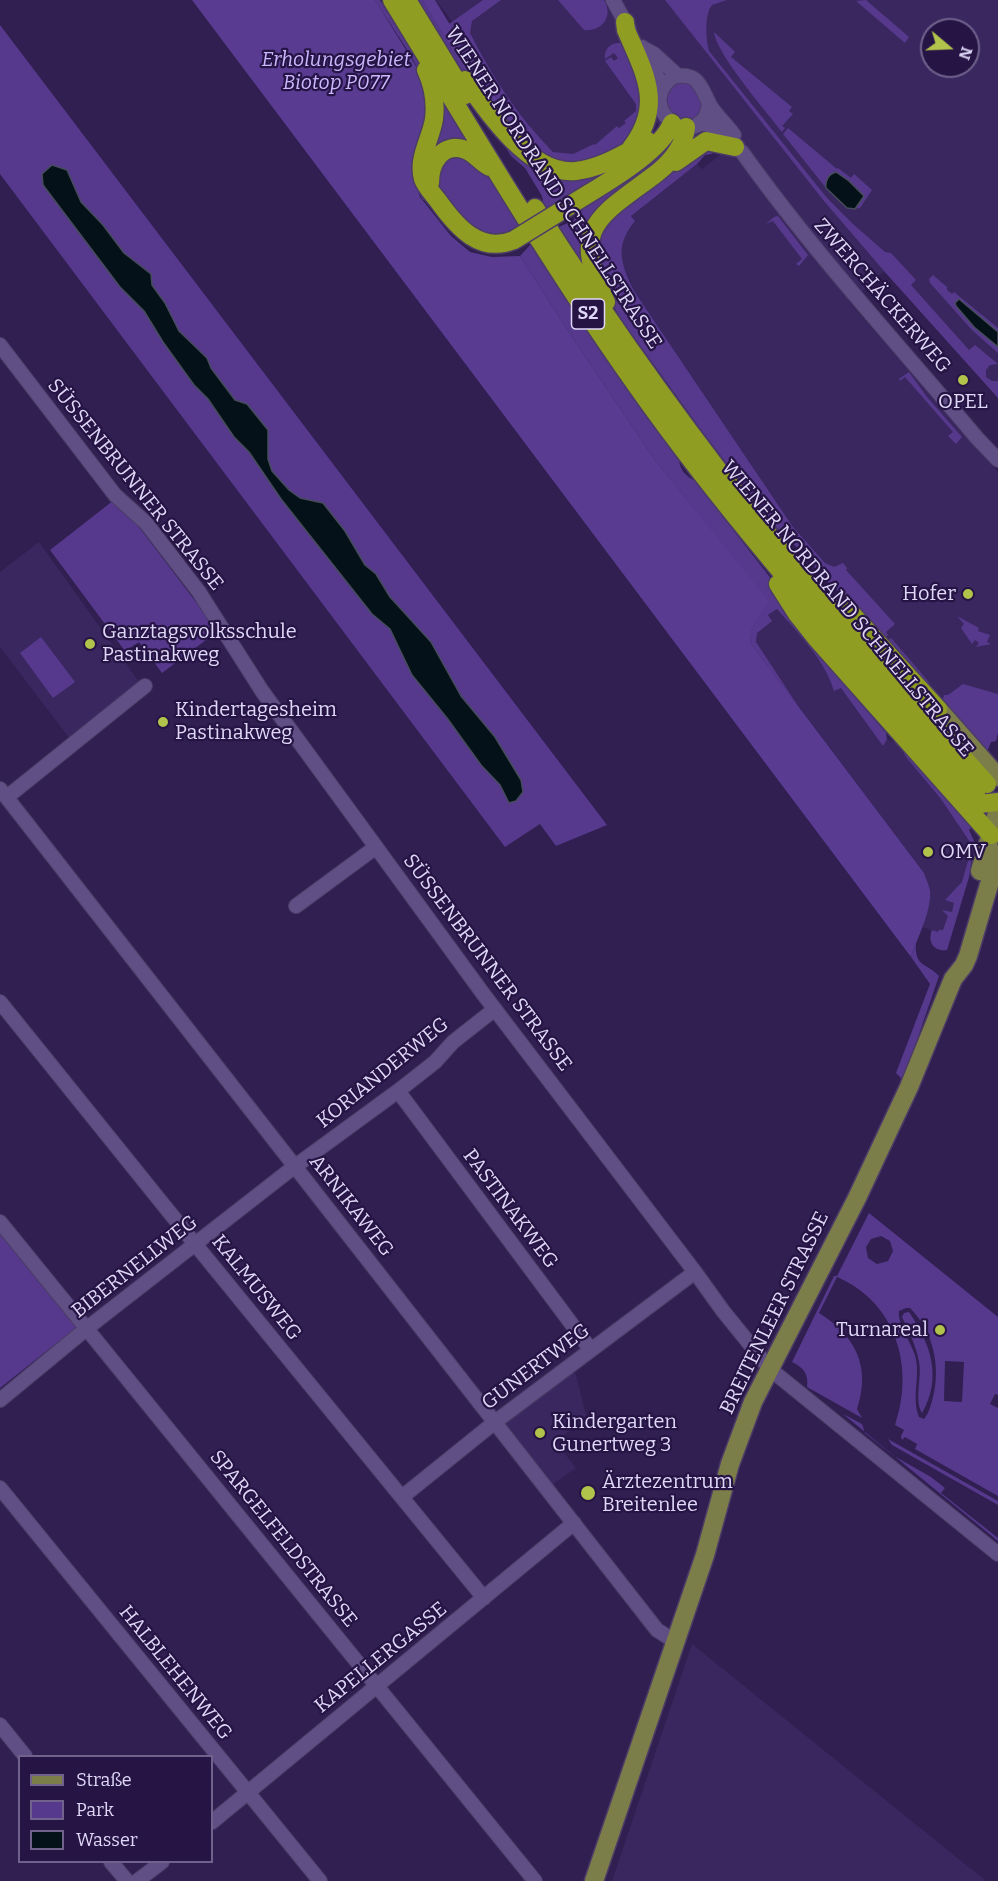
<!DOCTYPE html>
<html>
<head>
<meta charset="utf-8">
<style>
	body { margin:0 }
	#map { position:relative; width:998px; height:1881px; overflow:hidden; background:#301f50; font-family:Bitter,serif }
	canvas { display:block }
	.legend { position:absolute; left:18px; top:1755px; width:195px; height:108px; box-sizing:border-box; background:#261445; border:2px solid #70628c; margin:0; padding:8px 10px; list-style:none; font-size:18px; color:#dfd7f7 }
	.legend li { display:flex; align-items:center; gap:12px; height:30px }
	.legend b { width:30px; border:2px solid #70628c }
	.north { position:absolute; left:920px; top:18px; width:60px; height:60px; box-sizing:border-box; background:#261445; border:2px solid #70628c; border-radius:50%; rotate:109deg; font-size:16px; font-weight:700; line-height:24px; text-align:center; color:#dfd7f7 }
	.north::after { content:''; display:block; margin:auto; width:21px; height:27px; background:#b2c34c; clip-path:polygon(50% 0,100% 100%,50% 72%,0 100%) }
</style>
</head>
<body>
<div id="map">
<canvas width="998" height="1881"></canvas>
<ul class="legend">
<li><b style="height:8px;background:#7c7e4a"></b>Straße</li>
<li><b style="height:16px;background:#56398c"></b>Park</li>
<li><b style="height:16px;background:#041119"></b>Wasser</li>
</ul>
<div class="north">N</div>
</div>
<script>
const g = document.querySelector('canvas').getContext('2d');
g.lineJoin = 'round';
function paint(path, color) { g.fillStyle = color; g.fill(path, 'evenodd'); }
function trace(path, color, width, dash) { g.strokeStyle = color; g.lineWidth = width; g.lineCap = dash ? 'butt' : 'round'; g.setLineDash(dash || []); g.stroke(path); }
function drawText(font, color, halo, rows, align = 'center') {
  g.font = font + ' Bitter,serif'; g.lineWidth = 4.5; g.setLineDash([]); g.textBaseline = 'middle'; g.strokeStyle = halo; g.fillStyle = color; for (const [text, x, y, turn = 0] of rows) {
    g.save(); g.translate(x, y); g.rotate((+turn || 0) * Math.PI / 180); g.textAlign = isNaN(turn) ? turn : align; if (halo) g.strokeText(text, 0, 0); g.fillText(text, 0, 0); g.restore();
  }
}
paint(new Path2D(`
	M436,0H998V398L884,271L850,303L998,472V732L996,741L991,742L987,752L977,742L944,701L932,694L883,637L825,563L793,527L634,291L629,279L622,263L621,252L624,237L635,221L631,216L697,164L702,169L720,155L641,115L582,158L557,155L542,143ZM932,30H968V66H932Z
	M39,542L142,686L70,739L0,647V572Z
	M786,602L855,697L886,733L887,739L900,744L973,826L969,830L974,841L969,877L951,937L922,927L929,904L930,892L924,873L752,645L754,626Z
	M572,1371L576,1375L586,1416L556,1442L576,1468L553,1484L507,1425L509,1420Z
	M692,1644L986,1881H612Z`), '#3a275f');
paint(new Path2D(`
	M375,0H380L423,70L428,197L423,200C401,168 424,112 421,76C420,66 382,12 375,0Z
	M418,0H422L465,71L500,115L503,113L504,108L483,79L449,24L483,0H501L472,21L470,33C491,75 519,118 553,152L573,154L594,144L595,145L617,126L619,128L626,123L624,121L636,111V104L605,61L611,57L614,61L618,58L614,53L605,59C603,44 620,38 630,48C639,69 649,89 645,113C638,155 574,181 539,158C527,149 516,137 506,126C471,88 445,44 418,0Z
	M558,0H604C614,16 602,32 584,30Z
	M665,0H727L712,5C704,15 706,39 709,51L827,198L853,224L885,252L891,253L916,280L911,285L969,350L975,345L998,364L990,365L986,370V377L992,381H998V398L884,271L824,201Z
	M866,0L909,37L905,43L856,1Z
	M0,25L607,825L556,846L540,824L505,847L0,174ZM67,170L81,202L103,225L124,253L151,274L152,285L165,303L179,331L207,358L211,368L235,400L268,430V460L272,471L289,490L300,498L323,503L345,531L365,565L376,574L390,597L431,642L461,696L495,737L509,803L500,785L481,765L447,718L412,675L390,629L372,614L281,499L249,452L234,437L208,399L194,385L163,342L144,311L120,287L43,185V174Z
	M714,32L735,52L731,57L792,107L789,111L793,114L782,126L785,128L782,132C766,111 717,55 714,32Z
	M686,82L696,88L702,105L697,116L688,122L671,116C666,101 665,95 675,83Z
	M440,92L472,144L431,159Z
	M489,121L540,168L626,160L551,211L545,210L542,196L525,168L511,156Z
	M788,128L837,169L838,168L851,178L854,174L872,190L860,208L850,209L847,208L826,188L783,134Z
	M677,143L605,208L588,273L556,228L573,221L580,210L631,178L667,147Z
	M709,148L712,154L705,155L697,164L631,216L635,221C614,247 621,263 634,291L793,527L825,563L834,567L843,563L847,568L846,570L895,624L886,632L888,635L885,638L888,641L891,638L928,681L933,693L843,595L816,572L814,564L774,525L704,434L620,318L597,274L598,227L691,154Z
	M453,153L483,168L521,229L503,237L482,236C470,224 429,192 434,174C436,167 447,158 453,153Z
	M778,216L808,255L799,266L796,264L802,259L773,221L766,224L774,217Z
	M531,244L611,366L679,461C681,471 686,476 695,481L769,576L855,697L886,733L887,739L883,746L841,688L834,691C825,660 798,633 777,609L768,615L772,621L757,633L756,642L798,706L752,645C746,631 761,613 768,601L655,460L574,340L520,256Z
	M933,275L947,287V290L952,294L954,292L998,328V353L972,330L930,283L929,279Z
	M909,372L927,397L962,437L956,444L948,436L953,432L905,377L900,381L899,379Z
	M114,500L126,510L218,631L162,673L139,642L125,651L50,550Z
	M957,616L979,628L978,631L990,635L987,642L991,644L976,647L979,643L975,640L972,644L961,628L964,624Z
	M41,637L75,682L53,698L20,653Z
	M963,684L998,694V732L996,741L991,742L987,752L977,742L943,699L944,695H948Z
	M900,745L973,826L969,830L974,841L969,877L947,950C934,952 927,942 932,930L938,932L939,930H943L948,916L942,910L952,912L954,903L945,900L962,882L968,861L971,859L969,858L972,845L941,799L906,757Z
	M916,943C914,968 928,963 939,976L916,1043H915V1046L902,1079L896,1073L930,984L911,957Z
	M869,1213L998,1317V1395L995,1394L990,1404L998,1408V1496L915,1449L917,1444L905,1437L902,1440L901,1436L904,1430L895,1425C915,1367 896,1302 837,1277L819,1313C856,1336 871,1367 857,1409L862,1418L807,1387C809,1374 803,1367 792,1362L834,1276H837ZM881,1236L890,1241L893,1251L888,1261L877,1264L868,1258L866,1247L871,1239ZM906,1308H910C933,1331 941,1366 933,1397C931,1405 929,1413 924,1419L919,1417C911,1397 921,1376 915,1355C911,1343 897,1322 899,1311ZM945,1361L964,1362L962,1402L944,1401Z
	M0,1232L77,1327L0,1388Z
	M909,1312C930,1343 943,1377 922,1413C914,1400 922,1378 919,1362C916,1345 909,1332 902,1317L904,1313Z
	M843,1414L862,1424L865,1433L894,1456L931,1477L945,1488L941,1493L998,1538V1541Z
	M888,1439L998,1501V1505L892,1445Z`), '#56398c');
paint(new Path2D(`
	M192,0H375L421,74L427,111L413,169L416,185L420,197L451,236L470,252L492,257L520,256L574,340L655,460L769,601C761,614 746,631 752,645L924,873C926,879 929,885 930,891C932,910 917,939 911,957Z
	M422,0H435L483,79L504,108L503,113L500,115L496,112L465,71Z`), '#593c91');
const water = new Path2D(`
	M52,165L67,170L81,202L103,225L124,253L151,274L152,285L165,303L179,331L207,358L211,368L235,400L247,404L268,430V459L272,471L289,490L300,498L323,503L345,531L365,565L376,574L390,597L431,642L461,696L495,737L521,780L523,792L516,801L509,803L500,785L481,765L447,718L412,675L390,629L372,614L281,499L249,452L234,437L208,399L194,385L163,342L144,311L120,287L43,185L42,174Z
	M836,172L849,181L864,196L855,209L847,208L826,188C825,180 829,174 836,172Z
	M959,299L998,332V347L974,327L956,306L955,303Z`);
paint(water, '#041119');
trace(water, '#464c5c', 1.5);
const minor = new Path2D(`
	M613,0L629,29
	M642,47L661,84V92
	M643,48L654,54L678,76
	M709,103C703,157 630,109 673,77C699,71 701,88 710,105C716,115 727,125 734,135
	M699,123C727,127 723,141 742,152C814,253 898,344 977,438L998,460
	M0,345L115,495L146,523L199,592L262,691L376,847L484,995L695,1272L723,1311L770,1369L998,1554
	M0,789L657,1630L676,1642
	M7,797L145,686
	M296,906L376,847
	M0,1002L195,1244L484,1598
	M398,1091L591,1350
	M0,1222L535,1881
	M0,1400L86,1329L290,1170L398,1091L435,1062L453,1042L495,1009
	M0,1488L320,1881
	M402,1497L495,1422L695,1272
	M0,1725L25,1756
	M212,1822L574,1523
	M111,1862L127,1881
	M137,1881L162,1862`);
const major = new Path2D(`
	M938,709L998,777
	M980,871L998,810
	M594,1881L705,1555L730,1464L753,1402L857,1198L909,1087L953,979L964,965L968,956L998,854`);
const highway = new Path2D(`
	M392,0C476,137 557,276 651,406C750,543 864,668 976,794
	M407,0L465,95
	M625,22L626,30C645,74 664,105 631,148
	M426,70C433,85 436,102 434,119C431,139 417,158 423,179C426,187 434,195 439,202C457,227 480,254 514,240
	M465,80C487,112 531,176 576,171C602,168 625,153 648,141
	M676,162L706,141L735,147
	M430,183C430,162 443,141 466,150C476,154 481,163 490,167
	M569,206C598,187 659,155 672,123
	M535,208C612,328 695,444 785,555C849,634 919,708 987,784
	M606,302C569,226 599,217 657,173C672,161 684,147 686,127
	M778,584L797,614L816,638L991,835
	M841,602L938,709
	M961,798L979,804L998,802`);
trace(minor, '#4c3c67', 16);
trace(major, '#4c3c67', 21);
trace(highway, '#4c3c67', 21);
trace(minor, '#5f4f85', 14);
trace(major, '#7c7e4a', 18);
trace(highway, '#8f9d23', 18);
const highwayBridge = new Path2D(`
	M514,240L569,206`);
trace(highwayBridge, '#4c3c67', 21, []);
trace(highwayBridge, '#8f9d23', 18);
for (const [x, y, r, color] of [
	[963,380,6,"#b2c34c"],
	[968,594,6,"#b2c34c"],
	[90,644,6,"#b2c34c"],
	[163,722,6,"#b2c34c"],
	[928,852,6,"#b2c34c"],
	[940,1330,6,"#b2c34c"],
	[540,1433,6,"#b2c34c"],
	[588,1493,8,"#b2c34c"]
]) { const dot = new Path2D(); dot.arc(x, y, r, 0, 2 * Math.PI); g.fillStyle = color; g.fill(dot); trace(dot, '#261445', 2); }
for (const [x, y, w] of [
	[588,314,33]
]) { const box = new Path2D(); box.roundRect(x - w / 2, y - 15, w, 30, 4.5); g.fillStyle = '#261445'; g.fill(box); trace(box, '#dfd7f7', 1.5); }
drawText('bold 18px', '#dfd7f7', null, [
	["S2",588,314]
]);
drawText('italic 20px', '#cab7fe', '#261445', [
	["Erholungsgebiet",336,60],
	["Biotop P077",336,83]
]);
drawText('20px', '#dfd7f7', '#261445', [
	["WIENER NORDRAND SCHNELLSTRASSE",553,188,57],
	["ZWERCHÄCKERWEG",882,296,49],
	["SÜSSENBRUNNER STRASSE",135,485,51],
	["WIENER NORDRAND SCHNELLSTRASSE",847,609,50],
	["SÜSSENBRUNNER STRASSE",487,963,53],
	["KORIANDERWEG",383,1073,-39],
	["ARNIKAWEG",351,1206,52],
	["PASTINAKWEG",510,1209,53],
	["BIBERNELLWEG",135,1267,-38],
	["KALMUSWEG",256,1288,51],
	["BREITENLEER STRASSE",775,1313,-64],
	["GUNERTWEG",536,1367,-37],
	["SPARGELFELDSTRASSE",283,1539,51],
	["KAPELLERGASSE",381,1658,-39],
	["HALBLEHENWEG",175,1673,51]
]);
drawText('20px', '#dfd7f7', '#261445', [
	["OPEL",963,402,"center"],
	["Hofer",956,594,"right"],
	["Ganztagsvolksschule",102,632],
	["Pastinakweg",102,655],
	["Kindertagesheim",175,710],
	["Pastinakweg",175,733],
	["OMV",940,852],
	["Turnareal",928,1330,"right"],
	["Kindergarten",552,1422],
	["Gunertweg 3",552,1445],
	["Ärztezentrum",602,1482],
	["Breitenlee",602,1505]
], 'left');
</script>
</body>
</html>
